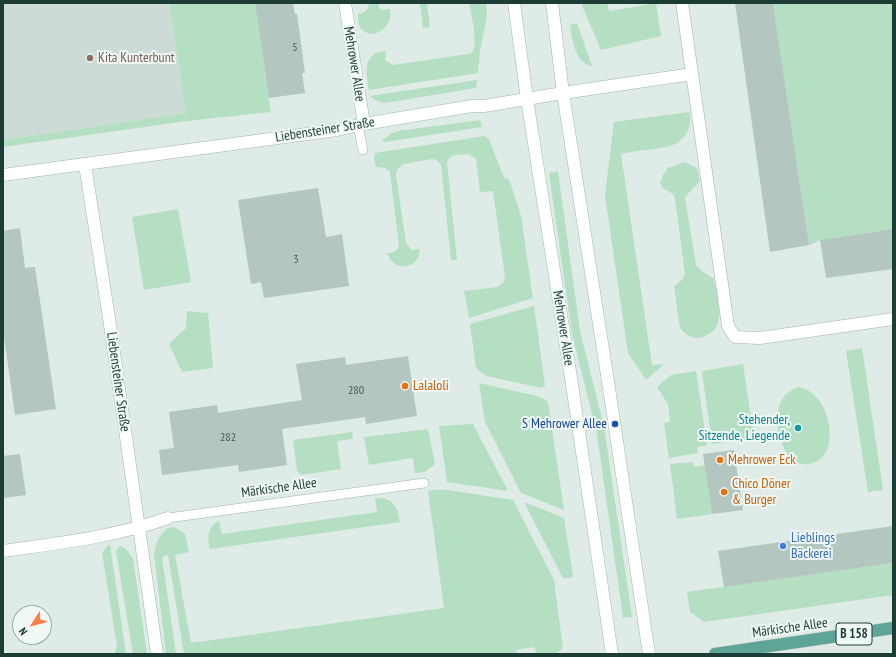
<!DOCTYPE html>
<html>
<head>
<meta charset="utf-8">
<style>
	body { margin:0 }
	#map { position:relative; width:896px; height:657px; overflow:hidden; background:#deebe6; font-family:"PT Sans Narrow",sans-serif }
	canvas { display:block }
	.frame { position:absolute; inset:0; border:4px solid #1e3c36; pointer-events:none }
	.north { position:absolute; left:12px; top:605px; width:40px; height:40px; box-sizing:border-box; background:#eff8f4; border:1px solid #9bada8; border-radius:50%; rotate:234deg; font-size:11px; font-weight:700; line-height:16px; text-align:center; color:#1e3c36 }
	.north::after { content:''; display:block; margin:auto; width:14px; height:18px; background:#fe7f49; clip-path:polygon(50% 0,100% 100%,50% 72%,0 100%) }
</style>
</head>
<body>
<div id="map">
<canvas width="896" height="657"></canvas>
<div class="frame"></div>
<div class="north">N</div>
</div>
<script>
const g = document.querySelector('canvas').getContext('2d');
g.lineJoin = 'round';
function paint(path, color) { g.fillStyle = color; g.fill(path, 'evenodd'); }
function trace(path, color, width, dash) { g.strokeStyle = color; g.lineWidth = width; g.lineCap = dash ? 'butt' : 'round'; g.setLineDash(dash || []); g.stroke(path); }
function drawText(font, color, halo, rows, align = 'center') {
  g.font = font + ' "PT Sans Narrow",sans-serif'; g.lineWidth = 4; g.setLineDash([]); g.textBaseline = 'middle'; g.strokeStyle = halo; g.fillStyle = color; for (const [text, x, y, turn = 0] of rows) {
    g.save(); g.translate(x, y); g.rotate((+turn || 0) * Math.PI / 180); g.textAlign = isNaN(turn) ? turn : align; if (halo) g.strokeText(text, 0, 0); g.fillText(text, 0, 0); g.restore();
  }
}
paint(new Path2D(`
	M3,3H169L186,113L3,140Z`), '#ccdbd5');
paint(new Path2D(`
	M169,3H255L271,112L187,121L3,147V140L186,113Z
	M369,3H378L379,7L381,10L390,9C394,28 371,43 360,27C358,23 358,18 358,14C365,13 369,10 369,3Z
	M420,3H427L430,27L423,28Z
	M469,3H486L487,16L480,51L478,73L369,90C366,72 362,53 386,51L385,60L393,65L468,54C468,54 473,52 473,51C478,46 471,11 469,3Z
	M581,3H607L609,11L635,7L656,3L661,36L601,50Z
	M773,3H893V229L820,240L809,245Z
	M577,23L592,66C575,64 572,38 570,25Z
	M477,80L476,88L384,103L375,100L370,96Z
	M689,112C693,125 686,140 673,145C656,150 637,150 621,154L652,365L664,364L646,380L628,353L605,195L614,122Z
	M480,120L482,127L385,142L381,141L392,133L398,131Z
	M484,136L489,139L504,178L509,179L521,216L533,298L469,318L464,291L497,287L503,283L505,277L493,191L480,192L476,159L469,154C460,155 451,153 447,162L457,260H451L441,165L437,160L432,159L403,164L397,170L396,175L406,243L412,250L420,249C418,271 393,272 387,253C392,253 397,252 399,246L390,172L385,168L376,167L374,159L375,153Z
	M684,162L697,168L700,181C695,188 689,191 685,198L696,265L702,271L714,279C717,295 727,324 709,334C705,336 702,338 697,338C691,337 685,335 681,329C678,323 676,295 674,286L682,280L685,274L675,199L673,194L664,189L660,184L663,175L668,168Z
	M558,171L580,331L604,427L632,617L623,618L597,434L572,334L549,173Z
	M178,209L191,282L144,290L132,217Z
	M534,306L545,386L542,388L486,376L476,368L470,324Z
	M187,311L208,313L213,368L182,372L169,344L186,328Z
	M862,348L883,490L868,492L846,351Z
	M743,364L754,438L712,444L702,371Z
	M696,371L707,445L697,447L698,453L669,458L664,423L670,422L668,404L657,387L671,375Z
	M479,383L541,397L548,402L564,510L521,493L485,422Z
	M799,387C831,392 844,459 809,464C780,468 768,412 786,394C790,391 794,389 799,387Z
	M473,424L508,491L447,482L439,426Z
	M428,429L435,464L425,472L415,473L413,458L369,465L364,437Z
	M352,432L353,439L337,441L341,469L301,475L297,471L293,440Z
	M693,462L694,467L705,465L712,514L677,519L670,464Z
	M432,490H448L513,500L554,580L563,648C555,656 547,654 537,654L534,647L516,650L517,654H184L168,555L162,557L176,654H166L154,554C156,544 159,534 168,528L174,527L185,534L189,552L175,555L191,643L444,608L428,491Z
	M382,498C396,502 398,509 400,522L210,549C207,539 207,526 219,521L222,534L377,512L375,499Z
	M524,502L564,518L573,576L571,578H563Z
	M108,545H110L126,654H113L115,652L117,646L102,553Z
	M120,546L126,549L133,559L147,654H133L116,551Z
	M893,563V595L704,622L690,612L687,592Z`), '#b5dfc2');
paint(new Path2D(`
	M255,3H293L295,14H297L305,73H302L305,93L269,98Z
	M735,3H773L809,245L770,252Z
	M318,188L326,237L342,234L349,286L264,298L261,282L251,284L238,200Z
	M20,228L25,268L35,267L56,409L15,415L3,330V231Z
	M893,229V269L826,278L820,240Z
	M408,356L417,416L366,424L365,417L282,429L287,465L239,472L238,465L162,475L159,450L174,448L169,412L217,405L218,413L302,400L296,364L345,357L346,365Z
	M734,450L743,510L712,514L703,454Z
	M20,454L26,495L3,498V456Z
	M893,526V563L724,587L718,551Z`), '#b3c6bf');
const service = new Path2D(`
	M358,126L363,150
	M168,518L424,483`);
const minor = new Path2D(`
	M345,3L364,124
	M682,3L725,305L728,326L735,337L760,338L893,319
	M85,165L109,318L157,654
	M3,175L337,130L364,124L472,106H484L563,93L692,74
	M3,551C60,543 114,537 168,518`);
const secondary = new Path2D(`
	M514,3L527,99L571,378L612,654
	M552,3L563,93L609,388L649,654`);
const primary = new Path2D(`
	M715,654L893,628`);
trace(service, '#a1b3ae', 10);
trace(minor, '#a1b3ae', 13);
trace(secondary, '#9cb8af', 13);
trace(primary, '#c0c8c7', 13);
trace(service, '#fff', 9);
trace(minor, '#fff', 12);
trace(secondary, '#fff', 12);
trace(primary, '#5fa597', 12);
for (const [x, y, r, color] of [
	[90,58,4,"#8d6e63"],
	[405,386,4,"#e8710a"],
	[615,424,4,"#1a4fb4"],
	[798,428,4,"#0f9aa8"],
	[720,460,4,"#e8710a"],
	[724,492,4,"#e8710a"],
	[783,546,4,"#3f7fe0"]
]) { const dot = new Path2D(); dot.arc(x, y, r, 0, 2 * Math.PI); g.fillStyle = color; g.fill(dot); trace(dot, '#eff8f4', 1.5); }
drawText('12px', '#435e58', null, [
	["5",295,48],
	["3",296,260],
	["280",356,391],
	["282",228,438]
]);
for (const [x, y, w] of [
	[854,634,36]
]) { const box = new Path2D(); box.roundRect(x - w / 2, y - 11, w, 22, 3); g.fillStyle = '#eff8f4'; g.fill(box); trace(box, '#1e3c36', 1); }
drawText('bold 13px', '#1e3c36', null, [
	["B 158",854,634]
]);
drawText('14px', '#785e54', '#eff8f4', [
	["Kita Kunterbunt",98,58]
], 'left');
drawText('14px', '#1e3c36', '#eff8f4', [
	["Mehrower Allee",354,64,81],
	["Liebensteiner Straße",325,130,-9],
	["Mehrower Allee",563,328,81],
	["Liebensteiner Straße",118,382,82],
	["Märkische Allee",279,488,-8],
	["Märkische Allee",790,628,-8]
]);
drawText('14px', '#c56008', '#eff8f4', [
	["Lalaloli",413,386],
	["Mehrower Eck",728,460],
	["Chico Döner",732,484],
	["& Burger",732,500]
], 'left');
drawText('14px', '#0d838f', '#eff8f4', [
	["Stehender,",790,420],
	["Sitzende, Liegende",790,436]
], 'right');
drawText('14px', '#164399', '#eff8f4', [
	["S Mehrower Allee",607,424]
], 'right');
drawText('14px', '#366cbe', '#eff8f4', [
	["Lieblings",791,538],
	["Bäckerei",791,554]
], 'left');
</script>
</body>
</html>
